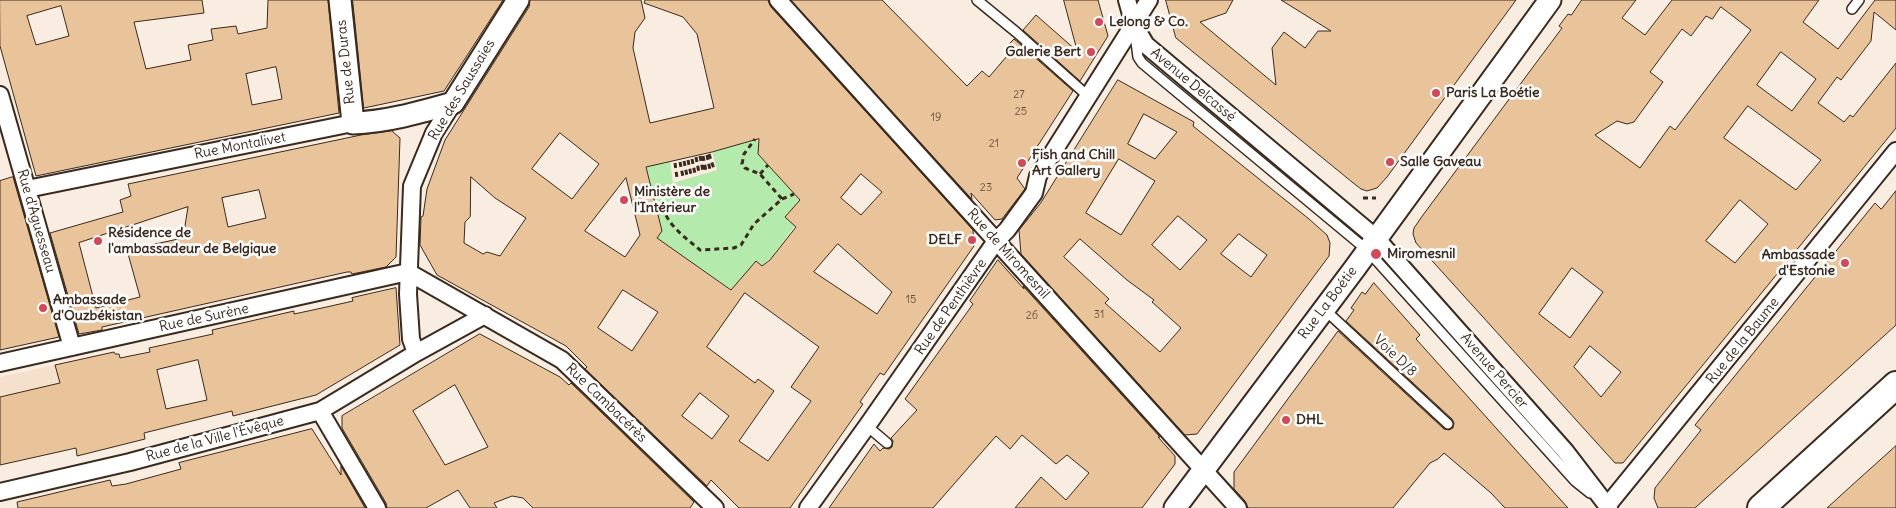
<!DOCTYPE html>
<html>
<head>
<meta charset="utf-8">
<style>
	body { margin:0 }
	canvas { display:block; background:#f8ede0 }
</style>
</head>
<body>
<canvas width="1896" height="508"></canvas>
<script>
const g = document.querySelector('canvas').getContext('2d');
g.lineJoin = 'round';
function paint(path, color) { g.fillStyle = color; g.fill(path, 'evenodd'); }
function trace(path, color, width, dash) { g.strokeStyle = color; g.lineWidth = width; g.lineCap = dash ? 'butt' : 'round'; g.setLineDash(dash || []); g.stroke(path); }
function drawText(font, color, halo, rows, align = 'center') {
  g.font = font + ' Delius,sans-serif'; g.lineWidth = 5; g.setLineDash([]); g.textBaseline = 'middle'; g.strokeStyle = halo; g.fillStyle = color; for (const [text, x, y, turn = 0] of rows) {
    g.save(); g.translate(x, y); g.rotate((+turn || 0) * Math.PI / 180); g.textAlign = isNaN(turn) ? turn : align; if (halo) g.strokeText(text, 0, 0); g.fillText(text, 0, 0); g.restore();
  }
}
paint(new Path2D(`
	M55,365L76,448L0,465V377Z`), '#f4e0cb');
paint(new Path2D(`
	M752,135L759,143L758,154L800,200L785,217L795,226L774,254V263L769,259L762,266L756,261L738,294L657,238L662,230L648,173L645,174L642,162L670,161L673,183L717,170L712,151Z`), '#b4eaac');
const building = new Path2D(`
	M0,0H202L204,13L134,22L146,69L191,60L188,45L213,40L211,29L236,26L238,34L267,28L268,0H328L339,113L36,176L0,46ZM61,6L69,36L36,45L27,16ZM276,67L282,99L252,105L246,74Z
	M353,0H503L444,91L364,108Z
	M530,0H641L645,18L635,32L633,48L650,123L714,108L697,34L683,17L644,3L645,0H768L771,7L973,230L974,246L884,375L880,373L860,402L863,404L790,508H739L711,480L707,486L585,369L587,367L566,346L437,275L420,245L421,217L423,216L427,189L445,140L529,7ZM560,133L599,164L572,199L532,169ZM759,139L758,154L800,200L785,217L796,227L770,260L762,266L756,261L731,290L657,238L662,231L646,167L712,152ZM861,174L882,192L861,215L841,198ZM471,177L495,198L526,218L500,256L487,252L483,254L464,243L465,222L470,217ZM626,178L640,235L625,257L585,231ZM838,244L892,292L877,314L814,272ZM623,290L658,312L632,351L598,328ZM745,293L819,347L791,387L811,401L768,461L739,441L774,391L758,379L755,383L707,347ZM700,393L729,416L712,439L682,416Z
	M791,0H882L967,86L982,71L989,77L1013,49L1008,45L1014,39L1073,91L1017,178L1025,189L1002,219L995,220L971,193L972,199Z
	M1064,0H1098L1108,36L1080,81L1023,30L1036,15L1077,51Z
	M1166,0H1233L1226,13L1200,22L1276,85L1272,48L1284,32L1305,48L1318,31H1331L1281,0H1516L1387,177L1377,188L1367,191L1361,189L1352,182L1176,38Z
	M1582,0H1636L1622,18L1645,35L1672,0H1819L1803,22L1838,49L1875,0H1896V30L1874,12L1871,41L1841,80L1837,77L1818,103L1844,122L1850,115L1853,117L1896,63V128L1623,463H1615L1416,243L1413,234L1414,228L1423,215L1562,28L1559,26L1568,14L1571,15ZM1721,7L1751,30L1675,130L1670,126L1640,168L1595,135L1617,121L1627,124L1634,122L1663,82L1650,72L1682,29L1691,36L1706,16L1712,19ZM1781,52L1816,79L1792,111L1757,85ZM1748,106L1821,160L1796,190L1724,138ZM1740,200L1768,224L1735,263L1706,241ZM1572,268L1603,292L1570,338L1539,314ZM1590,346L1621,372L1601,397L1574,367Z
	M1118,80L1194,122L1193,126L1309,219L1327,235L1330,243L1329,256L1197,434L1185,435L1021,254L1019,230L1040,204ZM1144,114L1177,132L1155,159L1128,144ZM1119,159L1155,181L1121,235L1086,213ZM1178,216L1207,240L1180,270L1152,245ZM1239,234L1267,255L1251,277L1221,254ZM1080,239L1127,280L1154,300L1152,302L1181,328L1160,352L1105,303L1109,299L1064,257Z
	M392,131L400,138L396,257L386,267L352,274L351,272H347L102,327V330L79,334L50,233L123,212L120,200L131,196L128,184L361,135ZM259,190L266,218L228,227L222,198ZM188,207L183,238L127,250L140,297L96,308L79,243Z
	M13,177L59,337L0,350V181Z
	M1896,191V325L1695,508H1658L1654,498L1655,488L1701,430L1695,425L1875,203L1881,209Z
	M998,260L1024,289L1023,286L1160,437H1158L1175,456V464L1142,508H1015L1041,477L1066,500L1089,473L1067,455L1056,464L1022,435L1010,449L996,436L933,508H829L874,444L880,451L883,448L889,449L892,447L893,441L891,438L917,410L905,399L973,304L970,301Z
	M1374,283L1420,335L1416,339L1568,508H1505L1491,493L1444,453L1438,459L1430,463L1393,508H1248L1245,501L1234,489V472L1338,331L1444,429L1449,430L1453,428L1454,423L1452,419L1346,321L1354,310L1351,308L1362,292L1365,294Z
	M396,288L400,345L316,395L233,416L232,411L144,433L145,439L77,456L76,448L0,465V397L60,383L55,365L114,352L115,354H119L120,358L150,352L149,348L213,334L212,330L294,311V314L322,308L353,301L352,298ZM198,360L207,400L166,409L157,370Z
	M480,334L560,377L569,385L571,383L694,502L690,508H533L523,498L512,496L494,503L497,508H470L458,490L426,508H387L386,503L342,428V416ZM455,385L488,447L445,465L413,411Z
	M312,429L341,475V466L365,508H18L17,502L110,480L112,486L126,484L181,469L179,463Z
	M1896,446V508H1827L1850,487Z`);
paint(building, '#e9c399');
trace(building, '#3b2a1e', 1);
const service = new Path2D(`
	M977,0L1016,32L1089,97
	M1852,9L1859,0
	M1135,35L1138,57L1142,63L1367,250L1575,481L1590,493
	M1324,309L1448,424
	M867,426L887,443`);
const minor = new Path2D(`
	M778,0L1238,508
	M1127,0L1134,25L1146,45L1376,238L1566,452L1609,508
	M0,95L72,347
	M27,189L353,123
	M408,272L562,360L715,508
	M416,353L411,339L408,294L412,186L434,133L453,103
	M0,363L408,272
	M320,411L377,508
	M0,492L130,462L320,411L416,353L485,315
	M1607,506L1896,151
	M808,508L867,426L996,241L1007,230L1034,193L1038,176L1149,0`);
const tertiary = new Path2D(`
	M340,0L353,123C387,122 421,112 453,103L518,0
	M1175,508L1355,268L1550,0`);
const primary = new Path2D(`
	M1761,508L1896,385`);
trace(service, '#3b2a1e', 12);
trace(minor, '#3b2a1e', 20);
trace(tertiary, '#3b2a1e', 25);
trace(primary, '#3b2a1e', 30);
trace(new Path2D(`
	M709,154L714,169
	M707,155L710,170
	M700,156L703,171
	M703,156L706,171
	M696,157L699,173
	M692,159L695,174
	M688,160L691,175
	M684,161L687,176
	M680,162L683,177
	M675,163L677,178
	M760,174L768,165
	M1363,198H1376
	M782,199L794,194
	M663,207C667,225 686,238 700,250L734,248L741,245L754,224L782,199L760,174L745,168L742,164L744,154L755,139`), '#3b2a1e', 3, [5, 4]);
trace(service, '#fff', 9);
trace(minor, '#fff', 16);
trace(tertiary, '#fff', 21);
trace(primary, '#fff', 26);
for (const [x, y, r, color] of [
	[1099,22,5,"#d1495b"],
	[1091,52,5,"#d1495b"],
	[1436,93,5,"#d1495b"],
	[1390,162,5,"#d1495b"],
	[1022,163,5,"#d1495b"],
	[624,200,5,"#d1495b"],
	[972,240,5,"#d1495b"],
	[98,241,5,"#d1495b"],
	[1376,254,6,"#d1495b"],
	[1845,263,5,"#d1495b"],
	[43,308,5,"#d1495b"],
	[1286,420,5,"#d1495b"]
]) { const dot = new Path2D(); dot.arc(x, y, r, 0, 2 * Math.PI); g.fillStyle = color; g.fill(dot); trace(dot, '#fff', 2); }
drawText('11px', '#66503d', null, [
	["27",1019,95],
	["25",1021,112],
	["19",936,118],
	["21",994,144],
	["23",986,188],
	["15",911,300],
	["31",1099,315],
	["26",1032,316]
]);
drawText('bold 14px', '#3b2a1e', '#fff', [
	["Lelong & Co.",1109,22],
	["Galerie Bert",1081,52,"right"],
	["Paris La Boétie",1446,93],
	["Fish and Chill",1032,155],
	["Art Gallery",1032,171],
	["Salle Gaveau",1400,162],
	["Ministère de",634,192],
	["l'Intérieur",634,208],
	["Résidence de",108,233],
	["l'ambassadeur de Belgique",108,249],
	["DELF",962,240,"right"],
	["Miromesnil",1387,254],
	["Ambassade",1835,255,"right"],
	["d'Estonie",1835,271,"right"],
	["Ambassade",53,300],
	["d'Ouzbékistan",53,316],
	["DHL",1296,420]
], 'left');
drawText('14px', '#3b2a1e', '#fff', [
	["Rue de Duras",346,62,-96],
	["Avenue Delcassé",1193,85,40],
	["Rue des Saussaies",462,90,-59],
	["Rue Montalivet",240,146,-11],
	["Rue d'Aguesseau",36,221,74],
	["Rue de Miromesnil",1008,254,48],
	["Rue La Boétie",1328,303,-53],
	["Rue de Penthièvre",951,307,-55],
	["Rue de Surène",204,318,-12],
	["Rue de la Baume",1743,341,-51],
	["Voie D/8",1395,356,43],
	["Avenue Percier",1494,371,49],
	["Rue Cambacérès",606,403,44],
	["Rue de la Ville l'Évêque",215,439,-15]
]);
</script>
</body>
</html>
